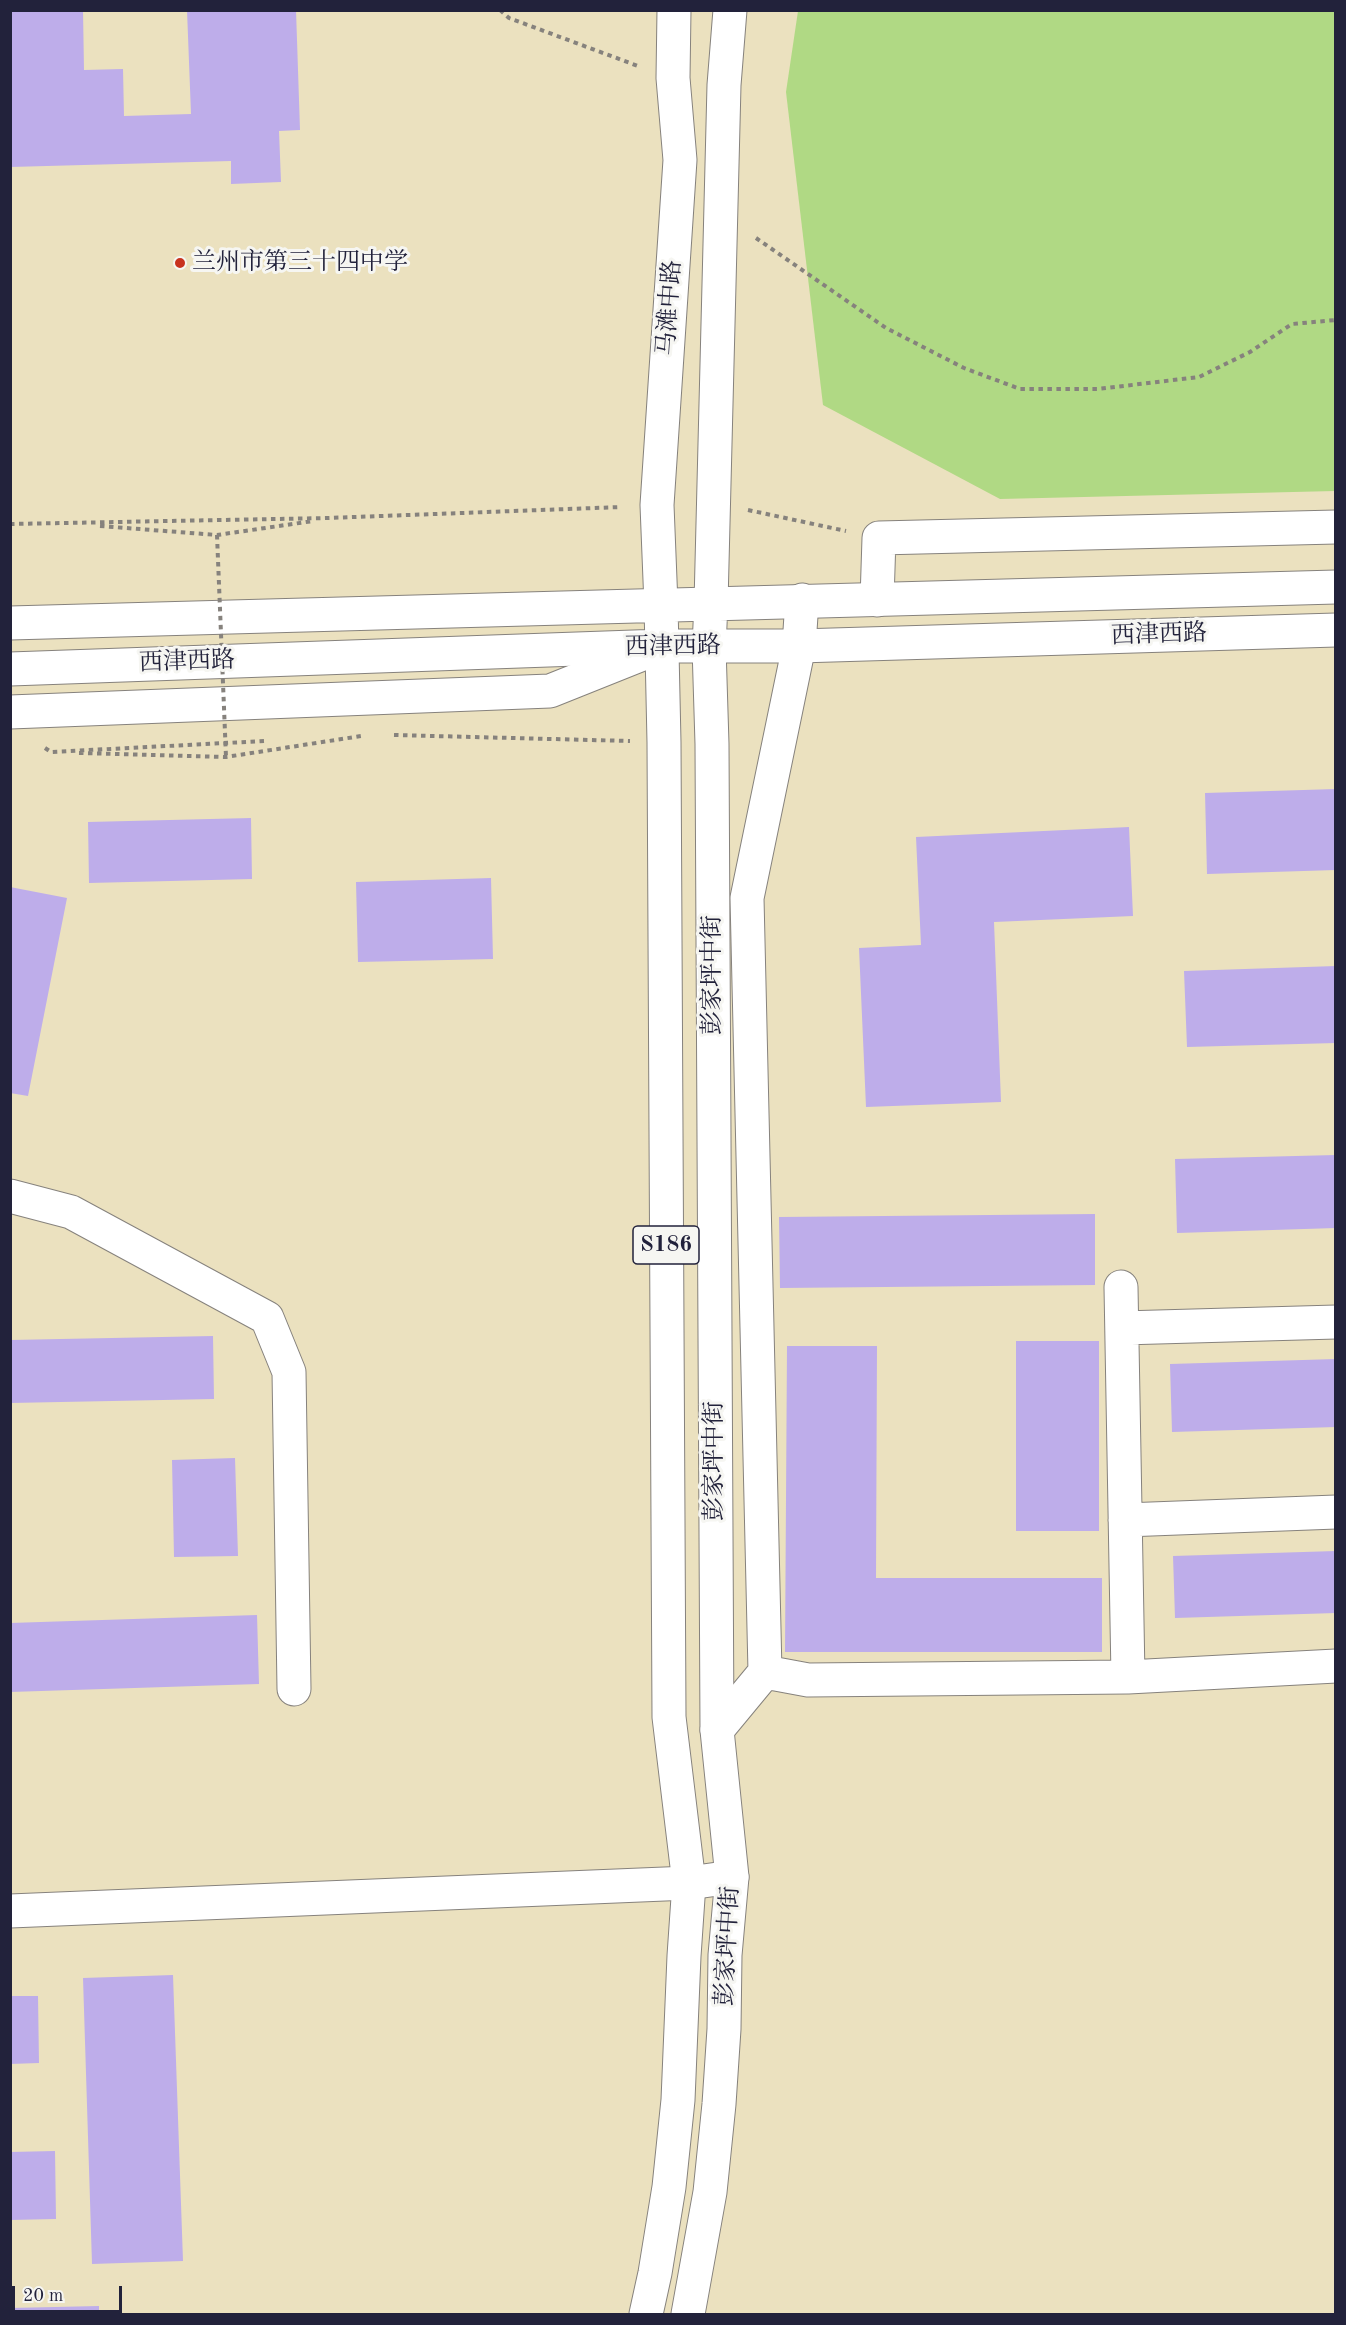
<!DOCTYPE html>
<html>
<head>
<meta charset="utf-8">
<style>
	body { margin:0 }
	#map { position:relative; width:1346px; height:2325px; overflow:hidden; background:#ebe1bf; font-family:"Old Standard TT",serif }
	canvas { display:block }
	.frame { position:absolute; inset:0; border:12px solid #22223b; pointer-events:none }
	.scale { position:absolute; left:12px; top:2286px; width:110px; height:27px; box-sizing:border-box; border:3px solid #22223b; border-top:0; padding-left:8px; font-size:18px; line-height:21px; white-space:nowrap; color:#22223b; -webkit-text-stroke:4px #f6f6f2; paint-order:stroke }
</style>
</head>
<body>
<div id="map">
<canvas width="1346" height="2325"></canvas>
<div class="frame"></div>
<div class="scale">20 m</div>
</div>
<script>
const g = document.querySelector('canvas').getContext('2d');
g.lineJoin = 'round';
function paint(path, color) { g.fillStyle = color; g.fill(path, 'evenodd'); }
function trace(path, color, width, dash) { g.strokeStyle = color; g.lineWidth = width; g.lineCap = dash ? 'butt' : 'round'; g.setLineDash(dash || []); g.stroke(path); }
function drawText(font, color, halo, rows, align = 'center') {
  g.font = font + ' "Old Standard TT","Noto Serif SC",serif'; g.lineWidth = 6; g.setLineDash([]); g.textBaseline = 'middle'; g.strokeStyle = halo; g.fillStyle = color; for (const [text, x, y, turn = 0] of rows) {
    g.save(); g.translate(x, y); g.rotate((+turn || 0) * Math.PI / 180); g.textAlign = isNaN(turn) ? turn : align; if (halo) g.strokeText(text, 0, 0); g.fillText(text, 0, 0); g.restore();
  }
}
paint(new Path2D(`
	M798,11H1335V491L1000,499L823,405L786,92Z`), '#b0d984');
paint(new Path2D(`
	M10,10H83L84,70L123,69L124,116L191,114L187,10H296L300,130L279,131L281,182L231,184V161L10,167Z
	M1336,789V870L1207,874L1205,793Z
	M251,818L252,879L89,883L88,822Z
	M1129,827L1133,916L994,922L1001,1102L866,1107L859,948L921,945L916,837Z
	M491,878L493,959L358,962L356,882Z
	M10,887L67,898L28,1096L10,1093Z
	M1336,966V1043L1187,1047L1184,971Z
	M1336,1155V1228L1177,1233L1175,1159Z
	M1095,1214V1285L780,1288L779,1217Z
	M213,1336L214,1399L10,1403V1340Z
	M1016,1341H1099V1531H1016Z
	M787,1346H877L876,1578H1102V1652H785Z
	M1336,1359V1427L1172,1432L1170,1364Z
	M235,1458L238,1556L174,1557L172,1460Z
	M1336,1551V1613L1175,1618L1173,1556Z
	M257,1615L259,1684L10,1692V1623Z
	M173,1975L183,2261L92,2264L83,1978Z
	M10,1996H38L39,2063L10,2064Z
	M55,2151L56,2219L10,2220V2152Z
	M99,2306V2314H10V2308Z`), '#beadea');
const minor = new Path2D(`
	M877,600L879,538L1336,527
	M10,712L550,691L660,647
	M10,1196L71,1212L267,1318L289,1372L294,1689
	M1121,1287L1128,1677
	M1122,1328L1336,1322
	M1125,1520L1336,1512
	M765,1672L808,1680L1128,1677L1336,1666
	M717,1730L765,1672L747,898L799,646L802,600
	M10,1911L689,1883L732,1877`);
const secondary = new Path2D(`
	M711,603L724,85L730,10
	M661,605L657,505L680,160L673,78L674,10`);
const primary = new Path2D(`
	M10,623L1336,587
	M10,669L662,646H799L1336,630
	M646,2314L655,2273L669,2187L678,2100L684,1956L689,1883L669,1717L664,742L661,605
	M688,2314L710,2192L719,2104L724,2029L725,1955L732,1877L717,1730L712,744L709,647L711,603`);
trace(minor, '#86827d', 35);
trace(secondary, '#86827d', 35);
trace(primary, '#86827d', 35);
trace(new Path2D(`
	M500,10L509,18L638,66
	M756,238L886,328L964,368L1020,389H1098L1199,377L1250,352L1292,324L1336,320
	M748,510L846,531
	M10,524L328,518L621,507
	M100,526L217,535L313,521
	M394,735L630,741
	M45,748L51,752L264,741
	M79,753L226,757L361,736`), '#86827d', 4, [4.5, 4.5]);
trace(minor, '#fff', 33);
trace(secondary, '#fff', 33);
trace(primary, '#fff', 33);
trace(new Path2D(`
	M217,535L226,757`), '#86827d', 4, [4.5, 4.5]);
for (const [x, y, r, color] of [
	[180,263,6,"#c8321e"]
]) { const dot = new Path2D(); dot.arc(x, y, r, 0, 2 * Math.PI); g.fillStyle = color; g.fill(dot); trace(dot, '#f6f6f2', 2); }
for (const [x, y, w] of [
	[666,1245,66]
]) { const box = new Path2D(); box.roundRect(x - w / 2, y - 19, w, 38, 4.5); g.fillStyle = '#f6f6f2'; g.fill(box); trace(box, '#22223b', 1.5); }
drawText('bold 22px', '#22223b', null, [
	["S186",666,1245]
]);
drawText('24px', '#22223b', '#f6f6f2', [
	["兰州市第三十四中学",192,263]
], 'left');
drawText('24px', '#22223b', '#f6f6f2', [
	["马滩中路",670,308,-86],
	["西津西路",1159,635,-2],
	["西津西路",673,647,-1],
	["西津西路",187,662,-2],
	["彭家坪中街",713,975,-90],
	["彭家坪中街",715,1461,-90],
	["彭家坪中街",728,1946,-87]
]);
</script>
</body>
</html>
